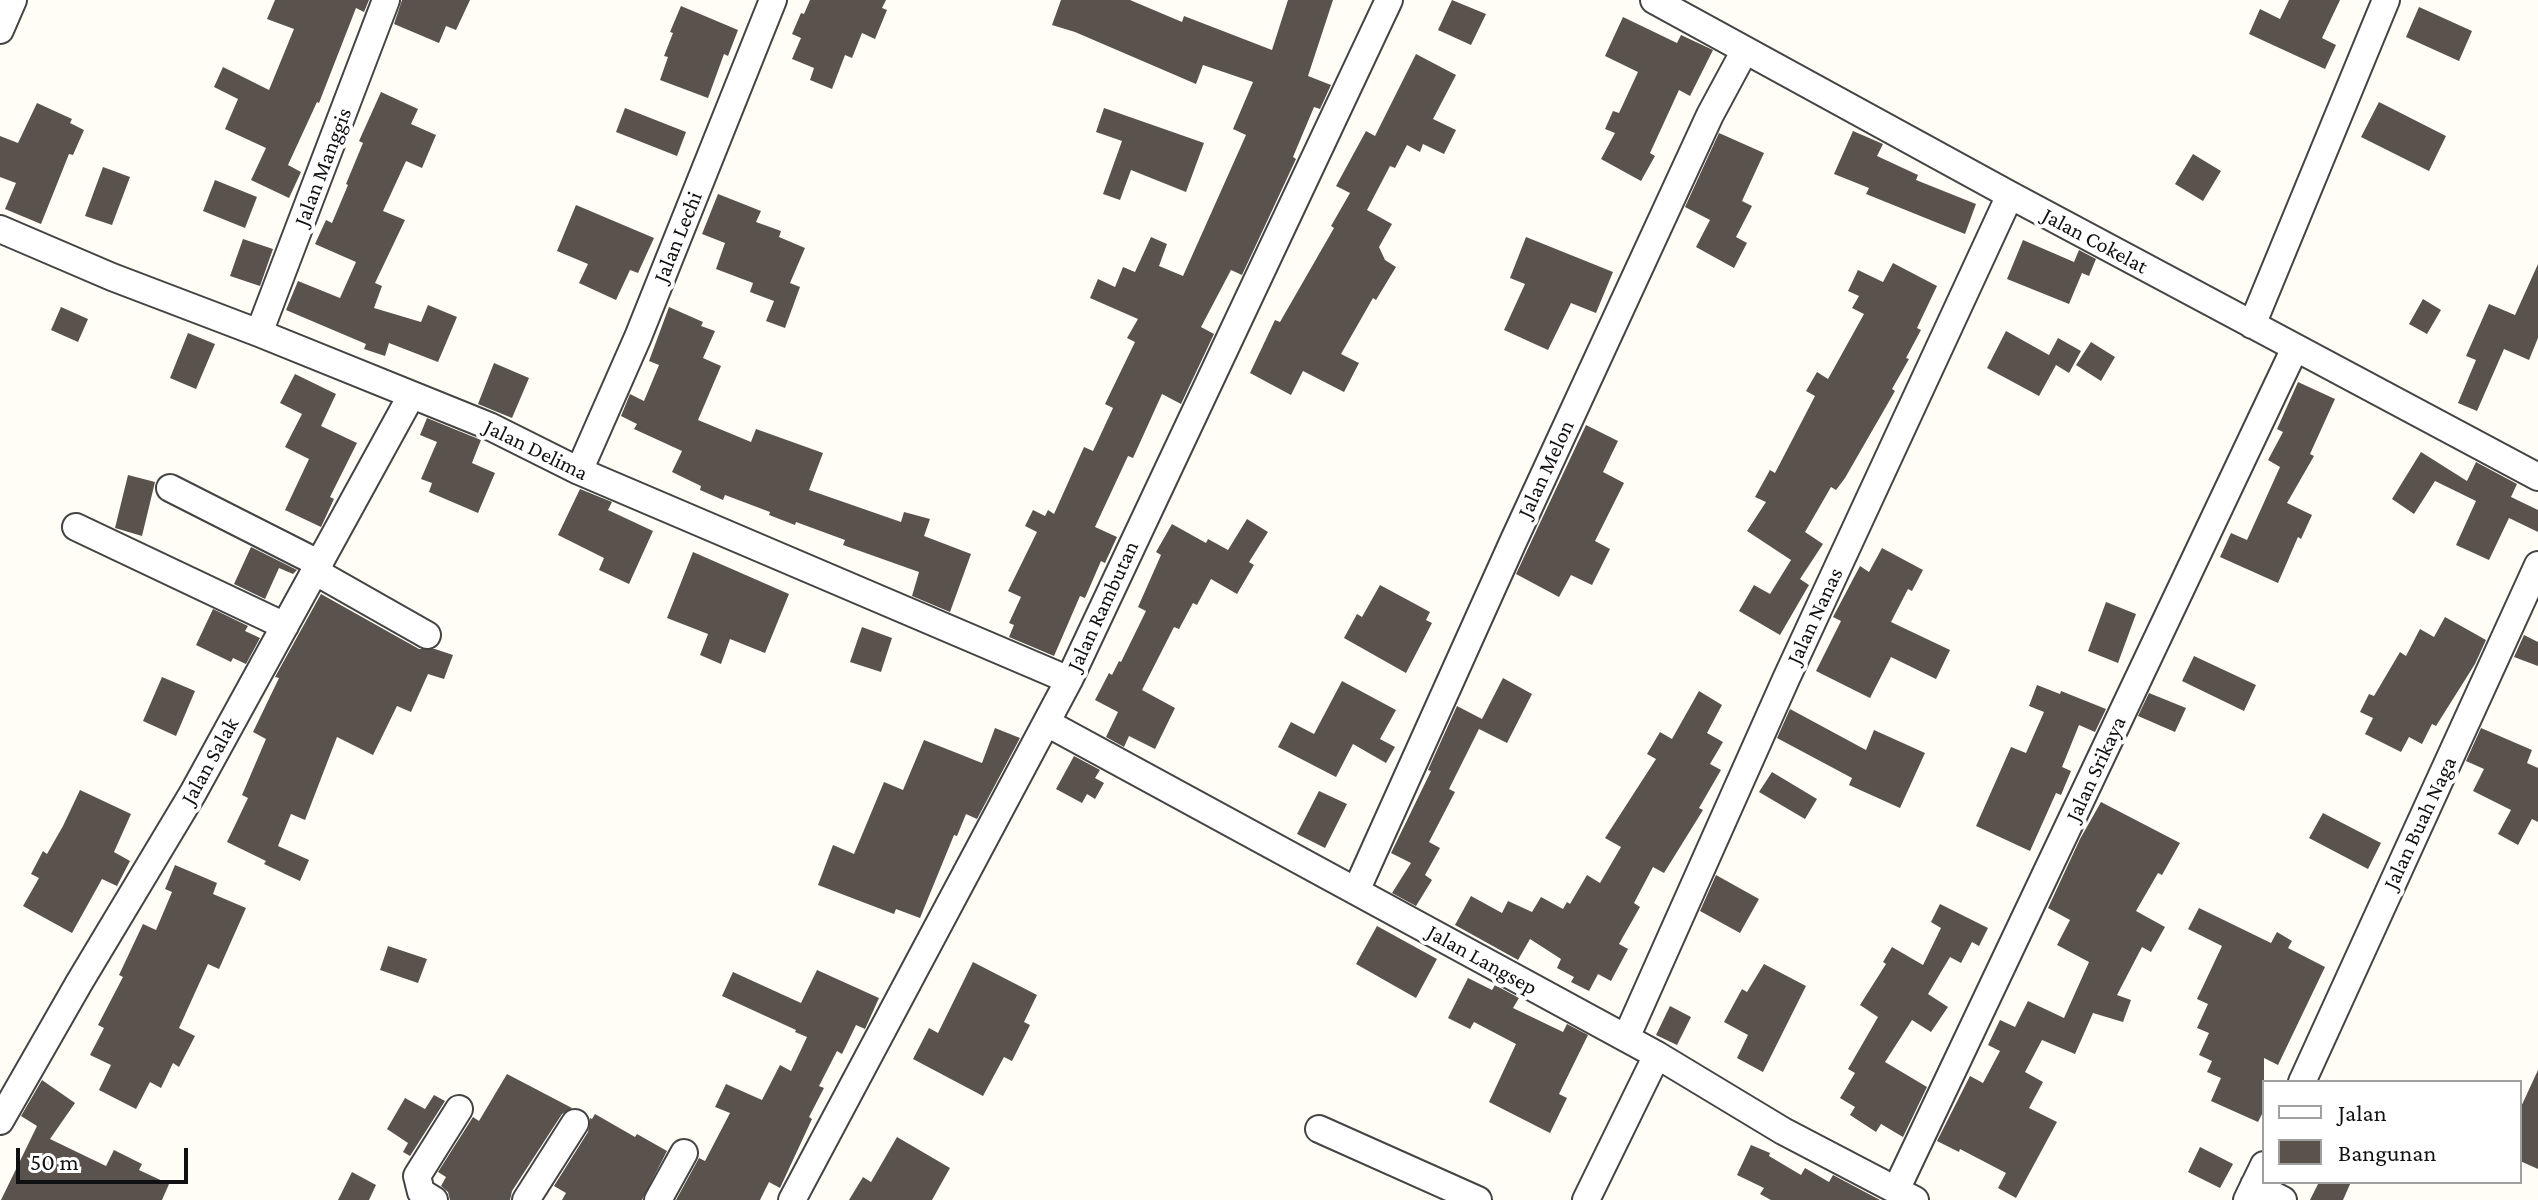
<!DOCTYPE html>
<html>
<head>
<meta charset="utf-8">
<style>
	body { margin:0 }
	#map { position:relative; width:2538px; height:1200px; overflow:hidden; background:#fffdf5; font-family:"Crimson Pro",serif }
	canvas { display:block }
	.legend { position:absolute; left:2262px; top:1080px; width:260px; height:104px; box-sizing:border-box; background:#fff; border:2px solid #a0a0a0; margin:0; padding:10px 14px; list-style:none; font-size:24px; color:#111 }
	.legend li { display:flex; align-items:center; gap:16px; height:40px }
	.legend b { width:40px; border:2px solid #a0a0a0 }
	.scale { position:absolute; left:16px; top:1148px; width:172px; height:36px; box-sizing:border-box; border:4px solid #111; border-top:0; padding-left:10px; font-size:24px; line-height:28px; white-space:nowrap; color:#111; -webkit-text-stroke:6px #fff; paint-order:stroke }
</style>
</head>
<body>
<div id="map">
<canvas width="2538" height="1200"></canvas>
<ul class="legend">
<li><b style="height:10px;background:#fff"></b>Jalan</li>
<li><b style="height:22px;background:#5a524d"></b>Bangunan</li>
</ul>
<div class="scale">50 m</div>
</div>
<script>
const g = document.querySelector('canvas').getContext('2d');
g.lineJoin = 'round';
function paint(path, color) { g.fillStyle = color; g.fill(path, 'evenodd'); }
function trace(path, color, width, dash) { g.strokeStyle = color; g.lineWidth = width; g.lineCap = dash ? 'butt' : 'round'; g.setLineDash(dash || []); g.stroke(path); }
function drawText(font, color, halo, rows, align = 'center') {
  g.font = font + ' "Crimson Pro",serif'; g.lineWidth = 8; g.setLineDash([]); g.textBaseline = 'middle'; g.strokeStyle = halo; g.fillStyle = color; for (const [text, x, y, turn = 0] of rows) {
    g.save(); g.translate(x, y); g.rotate((+turn || 0) * Math.PI / 180); g.textAlign = isNaN(turn) ? turn : align; if (halo) g.strokeText(text, 0, 0); g.fillText(text, 0, 0); g.restore();
  }
}
paint(new Path2D(`
	M275,0H369L364,12L356,8L319,103L317,102L288,165L301,172L289,198L251,180L266,148L225,129L238,99L214,87L223,67L269,90L294,29L267,19Z
	M402,0H470L456,30L446,26L439,43L394,24Z
	M810,0H886L882,8L887,10L875,39L862,33L852,58L845,55L832,89L810,80L814,68L792,59L801,38L792,34L801,13L804,14Z
	M1061,0H1130L1182,22L1184,16L1272,50L1288,0H1333L1308,76L1331,85L1320,109L1314,107L1293,157L1296,159L1242,275L1231,270L1201,327L1214,334L1181,404L1162,394L1133,458L1128,456L1095,527L1117,537L1105,563L1101,561L1085,598L1080,596L1054,656L1009,637L1014,625L1009,623L1021,597L1008,591L1037,532L1025,526L1033,510L1045,516L1048,510L1054,514L1084,447L1093,451L1113,408L1105,404L1135,342L1127,338L1138,319L1090,298L1098,279L1115,287L1123,267L1135,272L1151,237L1167,244L1159,266L1183,276L1246,135L1233,129L1253,82L1203,65L1196,84L1075,32L1052,25Z
	M1452,0L1486,14L1471,45L1438,30Z
	M2289,0H2340L2322,38L2336,45L2325,69L2249,34L2260,9L2280,19Z
	M681,6L738,30L728,56L724,54L708,98L660,80L668,57L664,56L673,33L670,32Z
	M2419,7L2472,31L2459,61L2406,37Z
	M1623,17L1677,43L1681,35L1713,50L1690,96L1679,90L1650,153L1655,156L1641,181L1601,159L1615,133L1605,129L1613,111L1619,113L1638,72L1605,56Z
	M1416,54L1456,75L1433,119L1456,130L1444,154L1423,144L1420,152L1407,145L1395,168L1390,166L1367,210L1392,224L1379,247L1385,260L1396,267L1376,300L1373,298L1341,354L1359,363L1344,392L1303,371L1291,395L1250,373L1275,320L1280,322L1334,228L1331,226L1350,193L1336,186L1366,131L1375,136Z
	M381,92L418,109L411,124L436,135L422,168L406,161L383,211L405,220L375,283L382,286L374,308L421,322L428,305L457,317L438,362L389,343L385,356L364,349L366,344L286,310L298,281L340,298L356,262L315,244L326,220L332,223L348,185L346,184L363,143L359,141Z
	M2379,102L2446,136L2429,171L2361,137Z
	M37,103L72,119L70,123L84,130L73,155L69,154L41,224L5,209L16,183L0,177V136L18,143Z
	M625,108L686,132L677,156L616,132Z
	M1104,108L1204,143L1186,192L1131,170L1120,200L1103,194L1122,141L1096,132Z
	M1853,131L1883,144L1877,156L1918,175L1916,180L1976,204L1965,234L1866,194L1869,188L1834,174Z
	M1719,133L1764,153L1742,201L1752,206L1736,237L1747,243L1734,268L1696,247L1710,220L1685,207Z
	M2193,154L2221,171L2203,201L2175,184Z
	M103,167L130,177L112,225L85,216Z
	M215,180L257,197L245,228L203,211Z
	M718,194L761,211L756,222L781,231L779,237L805,248L790,283L800,287L785,328L766,321L774,301L750,292L753,283L716,269L725,243L702,234Z
	M576,205L654,238L638,273L630,270L616,300L579,283L588,264L557,251Z
	M1526,237L1613,272L1596,313L1571,303L1548,350L1504,330L1525,284L1510,278Z
	M243,239L273,249L260,286L230,276Z
	M2023,240L2074,262L2079,250L2096,259L2089,276L2082,273L2069,304L2007,279Z
	M1893,263L1937,286L1917,328L1921,330L1906,358L1909,359L1892,389L1895,391L1845,478L1836,490L1831,487L1805,532L1823,544L1800,579L1809,585L1780,635L1739,611L1754,585L1770,594L1791,560L1747,531L1766,502L1755,497L1770,470L1775,473L1815,396L1806,391L1817,372L1828,379L1864,314L1852,308L1859,296L1848,291L1858,270L1883,282Z
	M2538,264V338L2529,360L2504,349L2477,411L2458,403L2476,360L2466,356L2489,304L2515,315Z
	M2423,299L2441,310L2427,334L2409,324Z
	M61,307L88,319L78,342L51,330Z
	M669,307L703,322L701,326L715,331L703,358L721,366L698,420L751,442L756,429L823,453L809,490L901,522L904,512L930,519L924,536L971,554L950,612L912,596L919,572L843,545L845,540L796,522L795,525L769,515L770,512L725,495L723,500L700,490L701,486L672,472L682,451L634,429L637,424L621,416L630,394L644,401L659,365L649,361Z
	M2006,331L2049,355L2058,338L2081,351L2069,373L2056,365L2039,396L1987,368Z
	M188,333L215,344L196,389L170,378Z
	M2091,342L2115,357L2101,381L2076,365Z
	M494,363L529,378L512,418L478,404Z
	M295,374L336,394L321,426L357,443L330,497L334,499L321,527L285,510L309,459L285,447L302,414L280,403Z
	M2298,382L2335,399L2310,454L2314,456L2287,503L2312,515L2301,539L2298,537L2278,583L2220,557L2231,533L2247,540L2280,467L2268,460L2283,432L2277,429Z
	M427,418L481,440L472,463L495,473L478,513L429,492L432,483L421,479L437,442L420,435Z
	M1586,425L1618,441L1603,472L1624,483L1595,541L1610,549L1592,585L1571,575L1559,597L1516,574Z
	M2421,452L2467,481L2476,462L2517,484L2511,497L2538,510V532L2509,518L2489,560L2456,545L2476,501L2435,481L2414,514L2392,499Z
	M128,475L155,482L142,536L115,528Z
	M580,489L612,502L608,510L653,531L629,584L599,570L604,558L558,535Z
	M1247,519L1268,532L1249,562L1254,565L1237,594L1211,579L1197,605L1193,603L1179,629L1174,627L1142,690L1175,708L1155,749L1129,736L1124,747L1106,737L1118,712L1095,700L1109,673L1112,675L1119,661L1121,662L1146,611L1138,607L1161,555L1156,552L1172,524L1206,543L1208,539L1228,550Z
	M251,547L297,570L293,574L279,568L265,599L234,584Z
	M1882,548L1923,570L1912,591L1908,589L1891,622L1950,650L1936,679L1891,657L1870,698L1816,671L1841,621L1833,617L1860,566L1869,572Z
	M693,552L789,594L765,653L730,639L721,664L700,655L708,634L667,618Z
	M1380,585L1430,612L1426,620L1432,623L1406,673L1344,638L1357,614L1362,617Z
	M321,594L419,649H435L453,655L444,679L428,674L411,712L397,706L373,755L337,737L305,820L291,814L278,846L309,860L300,881L264,864L266,861L227,842L248,798L242,795L266,739L253,732L279,678L275,677Z
	M2106,602L2136,614L2118,663L2088,651Z
	M213,609L248,626L245,631L260,638L246,664L233,658L231,662L196,645Z
	M2445,617L2486,640L2475,664L2436,726L2432,724L2422,744L2409,737L2401,752L2365,734L2373,718L2360,712L2369,694L2374,696L2400,652L2406,656L2420,629L2434,637Z
	M862,627L892,638L881,672L850,662Z
	M2524,635L2538,642V666L2514,657Z
	M2194,656L2256,685L2244,711L2182,681Z
	M162,677L195,691L176,736L143,721Z
	M1503,678L1532,694L1507,743L1479,729L1449,789L1455,792L1429,842L1440,848L1425,875L1432,880L1416,906L1392,893L1411,863L1391,853L1431,771L1428,770L1457,706L1482,719Z
	M1342,681L1396,710L1380,739L1395,747L1386,763L1353,744L1336,777L1278,747L1291,722L1314,734Z
	M2037,685L2060,694L2061,691L2106,709L2095,732L2079,725L2062,767L2071,771L2061,795L2056,793L2030,851L1976,826L2011,747L2026,753L2044,712L2029,706Z
	M1699,691L1722,705L1707,733L1723,742L1710,764L1721,770L1699,808L1703,810L1664,873L1653,867L1634,903L1640,907L1619,944L1628,949L1611,981L1598,974L1589,991L1571,982L1574,977L1557,968L1561,959L1530,939L1518,960L1455,925L1471,896L1502,913L1508,901L1532,912L1541,897L1563,909L1567,902L1570,904L1587,875L1600,883L1621,847L1605,838L1656,759L1647,754L1660,732L1672,739Z
	M2149,693L2186,708L2175,732L2138,716Z
	M1790,709L1866,750L1874,730L1925,753L1900,808L1849,785L1852,778L1777,738Z
	M995,728L1020,738L977,819L966,814L957,836L954,835L920,918L896,909L894,914L818,885L833,845L854,854L884,782L903,790L924,740L982,763Z
	M2481,728L2532,750L2527,763L2538,768V822L2532,819L2518,845L2498,834L2511,810L2473,791L2484,769L2466,761Z
	M1074,756L1100,770L1095,778L1104,783L1095,799L1087,794L1082,803L1056,789Z
	M1772,772L1817,799L1805,819L1759,792Z
	M80,790L131,814L114,852L130,861L117,886L102,879L72,933L23,906L39,878L31,874L43,851L47,854L63,826Z
	M1319,791L1347,804L1325,848L1297,834Z
	M2101,802L2180,843L2162,875L2158,873L2136,911L2165,927L2151,952L2142,947L2117,995L2131,1000L2123,1022L2093,1013L2075,1054L2042,1040L2025,1072L2043,1082L2029,1108L2057,1122L2016,1198L1998,1188L2006,1173L1960,1149L1959,1152L1937,1141L1970,1076L1983,1083L2000,1051L1988,1045L2000,1020L2015,1027L2028,1001L2064,1018L2089,962L2057,945L2070,920L2048,908L2080,839Z
	M2323,813L2381,843L2368,869L2309,838Z
	M175,865L217,883L213,894L246,908L219,969L208,964L179,1028L195,1036L179,1067L173,1063L161,1088L150,1082L136,1109L99,1090L111,1065L90,1055L104,1028L98,1025L123,977L119,975L143,924L156,930L172,892L165,889Z
	M1716,875L1759,899L1740,933L1700,911Z
	M1940,904L1988,928L1979,946L1972,942L1961,963L1950,957L1928,994L1948,1007L1931,1032L1912,1020L1885,1062L1927,1087L1903,1137L1881,1124L1876,1132L1850,1115L1855,1107L1840,1098L1855,1073L1848,1069L1878,1017L1860,1005L1886,964L1883,962L1892,947L1923,965L1941,928L1931,922Z
	M2199,908L2271,943L2277,932L2292,941L2288,948L2325,967L2278,1065L2264,1058V1110L2258,1122L2211,1101L2221,1078L2207,1072L2212,1061L2199,1055L2209,1033L2197,1028L2208,1004L2197,999L2222,946L2188,929Z
	M1377,926L1437,959L1416,998L1356,964Z
	M388,946L427,959L418,983L380,970Z
	M973,962L1037,995L1024,1022L1030,1025L1012,1061L1004,1057L983,1096L913,1059L929,1028L938,1033Z
	M1764,964L1806,986L1763,1072L1737,1058L1748,1035L1724,1022L1742,989L1747,992Z
	M817,970L879,998L865,1029L856,1025L842,1054L837,1051L819,1086L824,1088L809,1117L812,1119L780,1188L769,1182L760,1200H676L699,1158L705,1161L730,1113L715,1107L726,1084L762,1100L780,1065L791,1071L807,1037L795,1032L796,1030L722,996L733,972L801,1003Z
	M1468,978L1492,990L1495,985L1519,998L1513,1008L1563,1032L1567,1024L1588,1035L1559,1094L1567,1098L1550,1133L1489,1102L1516,1044L1474,1022L1470,1029L1448,1018Z
	M1670,1006L1691,1017L1677,1045L1656,1035Z
	M2538,1070V1169L2520,1161V1109Z
	M507,1074L572,1108L562,1114L512,1191L510,1200H450L448,1192L441,1186L446,1177L438,1172L473,1117L479,1121Z
	M42,1080L75,1103L50,1139L106,1166L114,1150L142,1164L139,1170L169,1184L162,1200H1L37,1126L21,1116Z
	M434,1095L445,1101L410,1156L403,1152L408,1143L387,1129L405,1098L425,1109Z
	M595,1114L635,1137L637,1134L667,1151L642,1200H562L566,1193L554,1186L588,1132L590,1118L592,1119Z
	M897,1137L950,1168L932,1200H849L863,1177L871,1182Z
	M1751,1145L1770,1153L1769,1156L1801,1175L1805,1168L1829,1182L1833,1175L1880,1200H1771L1760,1194L1764,1188L1737,1175Z
	M2200,1147L2233,1164L2220,1188L2188,1172Z
	M352,1172L376,1185L369,1200H338Z
	M2319,1182H2351L2343,1200H2310Z`), '#5a524d');
const street = new Path2D(`
	M1654,0L2010,195L2538,477
	M0,30L13,0
	M0,229L112,277L259,333L489,426L579,471L1069,680
	M2252,325L2386,0
	M259,333L386,0
	M579,471L638,337L773,0
	M170,488L320,564
	M76,527L285,626
	M316,572L427,635
	M1047,723L1657,1055L1783,1131L1915,1200
	M1356,891L1513,542L1710,115L1745,50
	M1626,1038L1786,679L2010,195
	M2302,1082L2538,565
	M0,1121L79,983L193,793L411,396
	M1319,1129L1478,1200
	M2254,1185L2283,1200
	M1896,1190L2295,348
	M434,1200L421,1192L417,1176L459,1109
	M526,1200L575,1123
	M658,1200L684,1153
	M792,1200L1069,680L1389,0
	M1586,1200L1657,1055
	M2247,1200L2264,1165`);
trace(street, '#444', 30);
trace(street, '#fff', 26);
drawText('22px', '#111', '#fff', [
	["Jalan Manggis",323,167,-69],
	["Jalan Lechi",678,237,-68],
	["Jalan Cokelat",2095,241,28],
	["Jalan Delima",536,450,26],
	["Jalan Melon",1546,469,-65],
	["Jalan Rambutan",1103,606,-65],
	["Jalan Nanas",1815,616,-65],
	["Jalan Salak",210,761,-61],
	["Jalan Srikaya",2096,769,-65],
	["Jalan Buah Naga",2420,823,-65],
	["Jalan Langsep",1482,960,29]
]);
</script>
</body>
</html>
